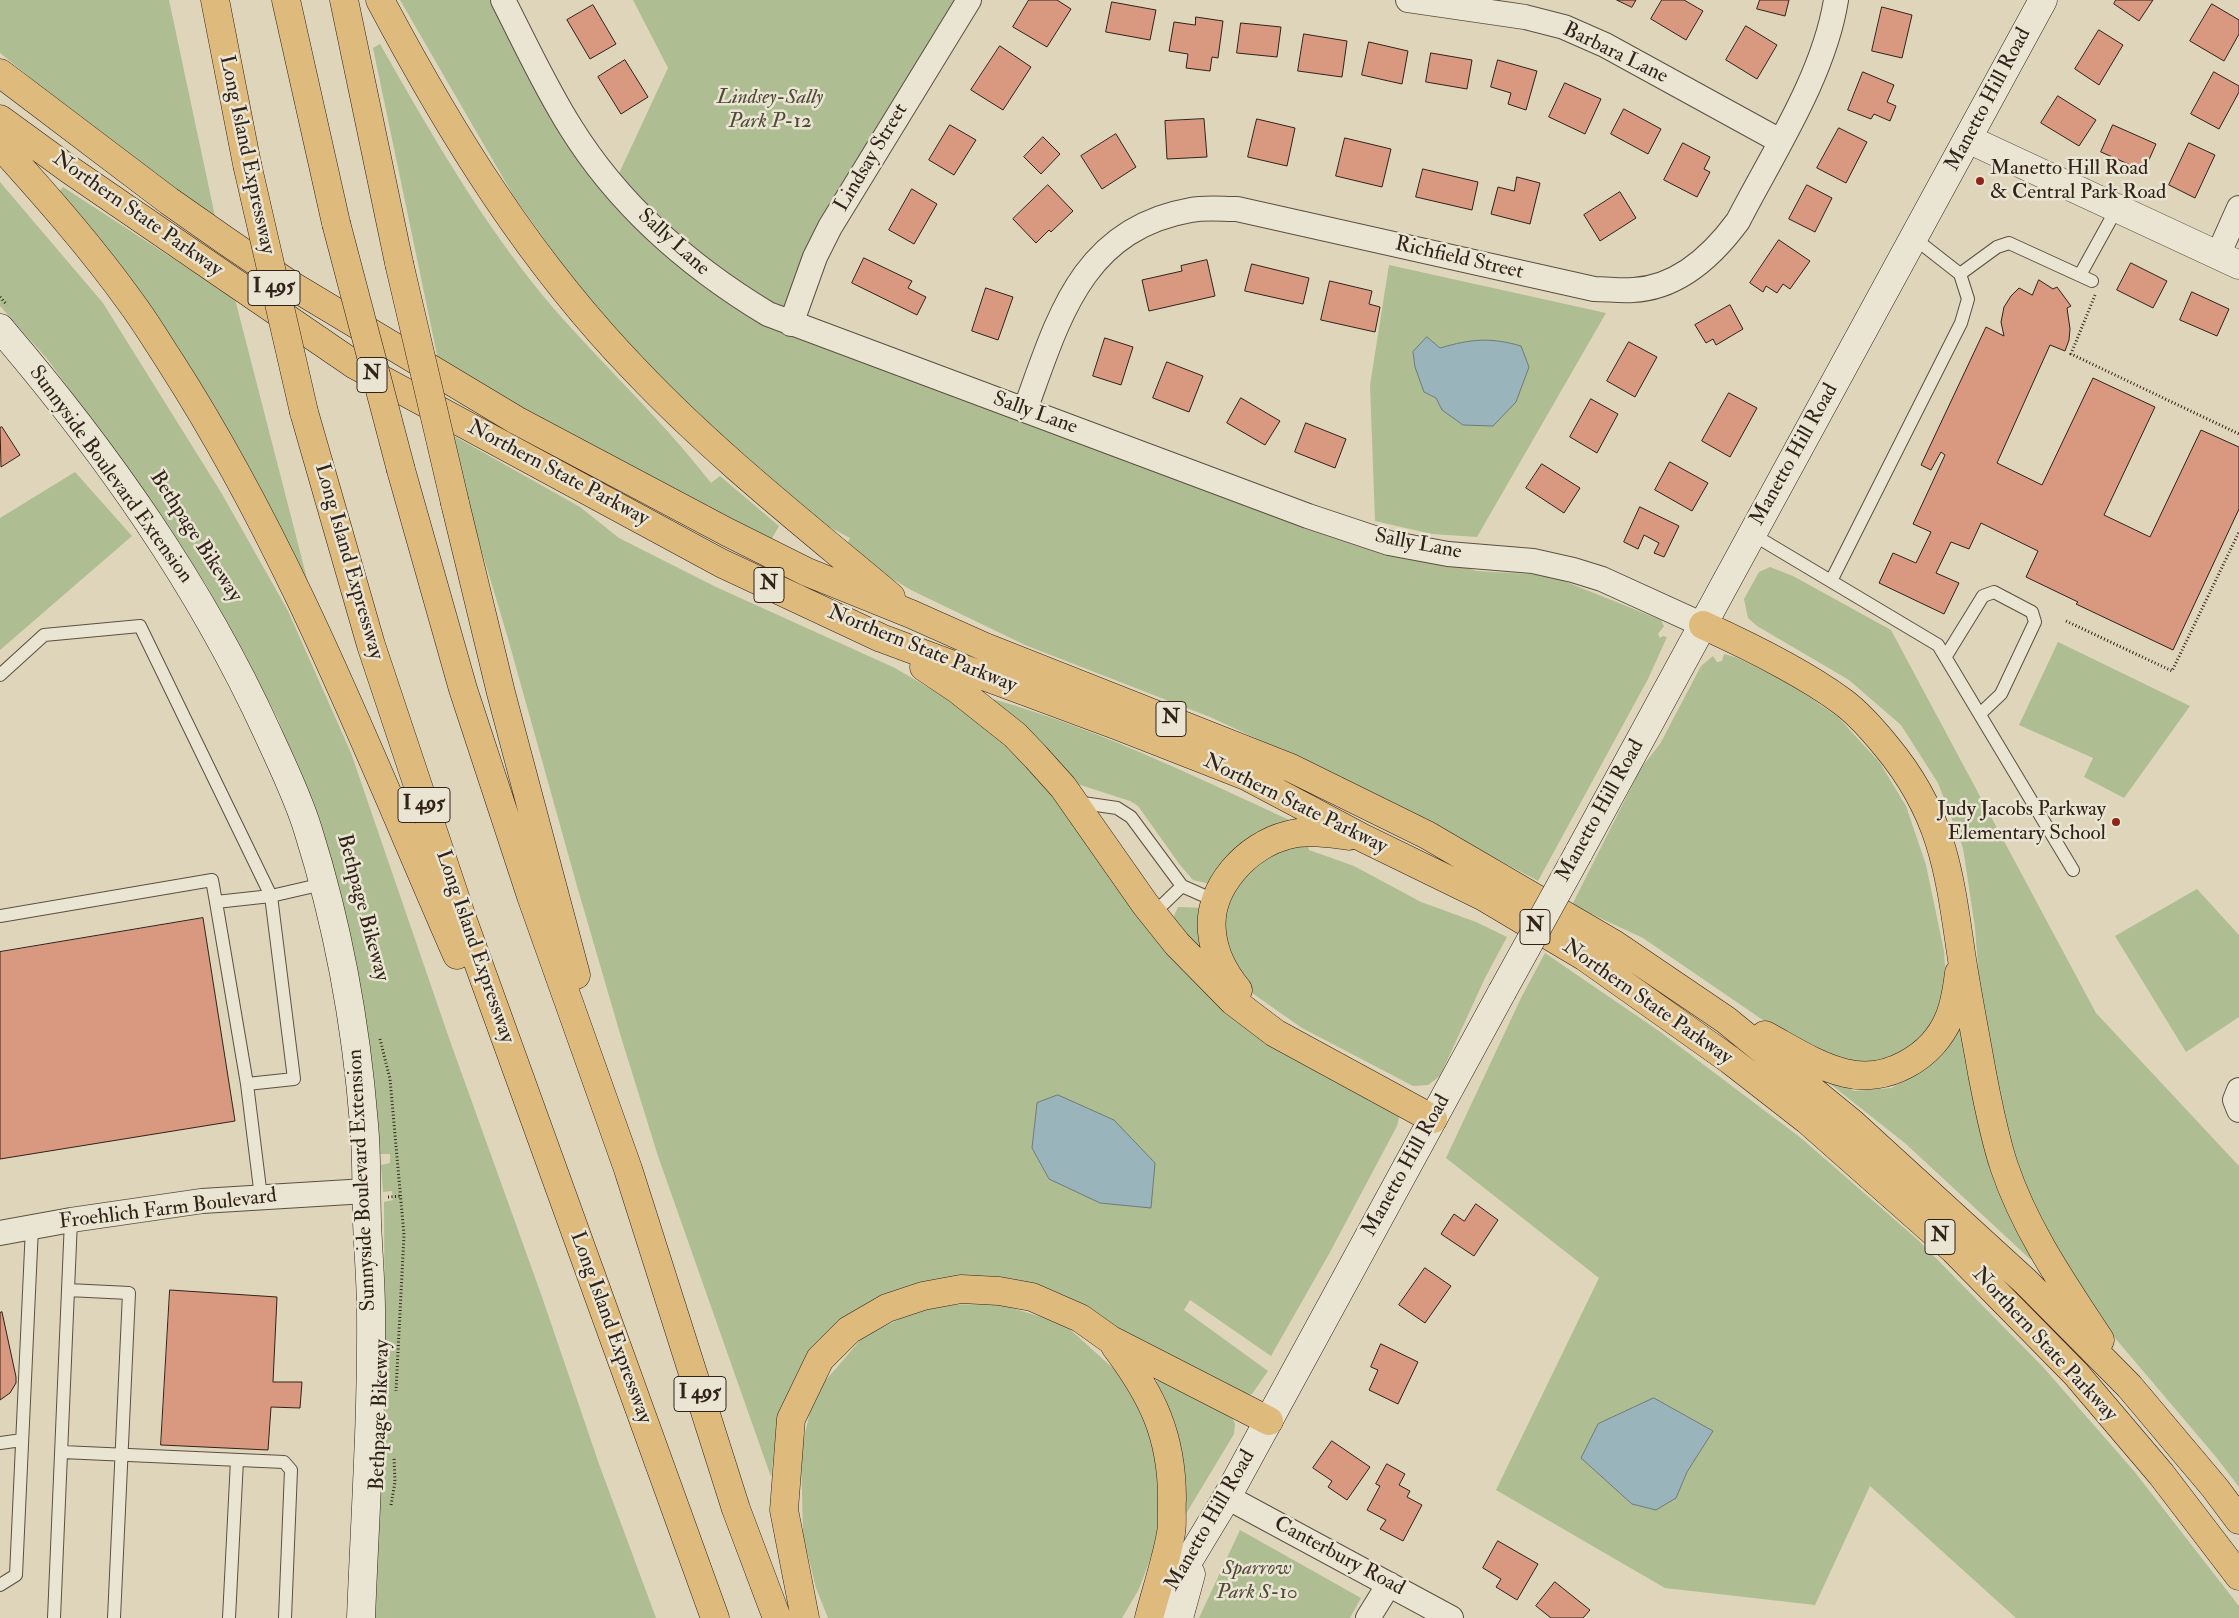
<!DOCTYPE html>
<html>
<head>
<meta charset="utf-8">
<style>
	body { margin:0 }
	canvas { display:block; background:#ded5ba }
</style>
</head>
<body>
<canvas width="2239" height="1618"></canvas>
<script>
const g = document.querySelector('canvas').getContext('2d');
g.lineJoin = 'round';
function paint(path, color) { g.fillStyle = color; g.fill(path, 'evenodd'); }
function trace(path, color, width, dash) { g.strokeStyle = color; g.lineWidth = width; g.lineCap = dash ? 'butt' : 'round'; g.setLineDash(dash || []); g.stroke(path); }
function drawText(font, color, halo, rows, align = 'center') {
  g.font = font + ' "IM FELL Double Pica",serif'; g.lineWidth = 5; g.setLineDash([]); g.textBaseline = 'middle'; g.strokeStyle = halo; g.fillStyle = color; for (const [text, x, y, turn = 0] of rows) {
    g.save(); g.translate(x, y); g.rotate((+turn || 0) * Math.PI / 180); g.textAlign = isNaN(turn) ? turn : align; if (halo) g.strokeText(text, 0, 0); g.fillText(text, 0, 0); g.restore();
  }
}
paint(new Path2D(`
	M0,0H169L216,221L109,142L0,53Z
	M400,0H496L615,182L668,68L633,0H967L790,319L1476,571L1549,575L1661,620L1664,626L1658,634L1660,638L1663,636L1667,637L1648,679L1538,881L1374,793L1210,717L1025,645L911,590L844,550L850,538L786,504L733,454L593,307L513,195Z
	M380,44C430,132 480,219 544,297C598,361 660,417 711,483L720,476L779,526L771,540L439,364L373,48Z
	M0,182L103,303L222,494L288,611L351,753L450,1041L541,1294L599,1464L656,1618H374L385,1394L384,1202L393,1200L392,1191L383,1192L381,1165L390,1163V1154H380L363,1002L337,884L314,813L278,719L207,586L147,496L48,360L0,306Z
	M63,187L235,299L314,606L56,196Z
	M1389,265L1606,313L1477,537L1432,534L1375,521L1370,385Z
	M454,436L580,507L619,538L716,587L895,668L958,705L1019,754L1058,796L1147,923L1400,1114L1397,1126L1329,1254L1271,1356L1190,1300L1184,1310L1268,1371L1252,1394L1243,1395L1040,1288L836,1325L800,1368L778,1416L771,1477L658,1156L621,1037L577,886L507,635L471,515ZM1037,1103L1049,1179L1032,1148Z
	M75,472L132,536L0,650V518Z
	M1770,567L1793,576L1891,630L2096,1013L2239,1166V1487L2216,1457L2093,1312L2046,1237L2015,1170L1981,1005L1975,928L1963,848L1938,783L1901,725L1849,680L1757,626L1748,618L1744,599L1759,572Z
	M2058,642L2190,706L2124,798L2084,777L2093,758L2019,725Z
	M1724,654L1735,657L1787,682L1838,717L1880,763L1906,806L1926,865L1944,951L1947,993L1933,1025L1909,1050L1880,1064L1817,1057L1643,938L1572,905L1641,768L1660,744L1701,666L1713,656L1717,662L1722,661Z
	M973,694C1085,722 1191,775 1296,823L1215,885L1193,880L1180,865L1138,806L1130,801L1068,781Z
	M1307,843L1309,850L1354,866L1421,902L1476,922L1507,937L1485,978L1440,1076L1428,1085L1413,1086L1302,1028L1252,993L1225,957L1218,915L1257,857Z
	M2197,889L2239,935V1017L2186,1052L2115,936Z
	M1178,907L1208,908V961L1170,925Z
	M1545,953L1659,1031L1801,1138L1918,1240L2043,1367L2134,1471L2239,1606V1618H2016L1870,1486L1815,1605L1665,1588L1496,1490L1599,1278L1446,1158L1521,998ZM1654,1398L1713,1431L1687,1472L1676,1498Z
	M1961,1023L2037,1256L2030,1259L1906,1144L1824,1079L1855,1091L1891,1088L1927,1068Z
	M999,1304L1064,1324L1125,1379L1157,1445L1165,1519L1139,1589L1122,1618H828L816,1588L803,1535L801,1451L814,1394L862,1338L927,1305Z
	M1162,1376L1231,1415L1235,1424L1234,1434L1175,1532L1155,1383Z
	M1240,1530L1361,1598L1350,1618H1199Z`), '#aebe92');
const water = new Path2D(`
	M1427,337L1440,348C1471,339 1490,337 1521,346L1529,367L1516,402L1493,426L1463,425L1442,410L1436,398L1424,392L1415,367L1413,352Z
	M1058,1095L1114,1120L1155,1163L1151,1208L1100,1203L1049,1179L1032,1148L1037,1103Z
	M1654,1398L1713,1431L1687,1472L1676,1498L1656,1510L1632,1504L1581,1458L1598,1424Z`);
paint(water, '#99b5bb');
trace(water, '#6f7a7b', 1);
const building = new Path2D(`
	M1029,0H1057L1071,9L1047,47L1013,27Z
	M1617,0H1636L1632,7Z
	M1662,0H1684L1703,11L1686,40L1651,19Z
	M1760,0H1789L1785,16L1757,9Z
	M2116,0H2153L2139,21L2114,4Z
	M1112,2L1156,10L1150,40L1106,32Z
	M2212,4L2239,20V34L2224,61L2190,41Z
	M593,5L616,44L590,59L567,20Z
	M1882,7L1912,15L1902,58L1872,51Z
	M1196,17L1223,21L1218,58L1212,57L1210,71L1186,68L1188,54L1169,51L1174,22L1195,25Z
	M1241,23L1281,27L1277,57L1237,53Z
	M1746,26L1777,45L1757,79L1726,60Z
	M2099,30L2123,45L2099,85L2075,69Z
	M1304,34L1347,41L1342,77L1298,71Z
	M1369,42L1408,51L1402,84L1362,75Z
	M1000,46L1031,67L1003,110L971,90Z
	M1431,53L1472,60L1467,89L1426,82Z
	M625,60L648,97L621,114L598,77Z
	M1498,60L1537,71L1526,110L1508,104L1511,93L1491,87Z
	M1863,72L1894,85L1887,102L1896,106L1890,121L1874,114L1871,119L1848,110Z
	M2214,72L2239,86V92L2219,129L2191,114Z
	M1565,83L1601,99L1585,134L1549,117Z
	M2058,96L2096,120L2079,146L2041,123Z
	M1624,109L1661,129L1648,154L1611,134Z
	M1204,119L1207,157L1167,159L1165,121Z
	M1257,119L1295,128L1287,166L1248,157Z
	M950,125L976,140L954,175L929,160Z
	M2113,125L2156,144L2144,171L2101,152Z
	M1839,128L1867,142L1846,183L1817,168Z
	M1116,134L1136,167L1102,189L1081,156Z
	M1043,137L1060,154L1041,174L1024,157Z
	M1345,138L1391,149L1382,187L1336,176Z
	M1683,143L1710,157L1704,169L1710,172L1697,197L1664,180Z
	M2189,143L2215,155L2195,198L2169,185Z
	M1423,169L1478,182L1472,210L1416,197Z
	M1517,177L1540,183L1530,224L1491,214L1498,187L1514,191Z
	M1048,185L1073,211L1051,232L1049,230L1036,243L1013,219Z
	M1807,185L1832,198L1815,232L1789,219Z
	M912,189L937,204L914,244L889,230Z
	M1620,192L1636,218L1600,241L1584,215Z
	M1779,240L1810,261L1790,289L1783,284L1777,293L1766,286L1763,292L1750,283Z
	M864,258L912,281L908,288L926,297L917,315L852,283Z
	M1207,260L1215,296L1149,311L1142,280L1182,271L1181,266Z
	M2131,263L2167,281L2153,308L2117,290Z
	M1252,264L1309,278L1303,304L1245,291Z
	M2039,280L2053,289L2057,287L2071,306L2067,308L2070,329L2069,340L2065,351L2050,345L1997,463L2042,485L2093,378L2155,407L2104,515L2150,537L2201,430L2239,447V509L2173,650L2076,604L2078,602L2026,577L2038,551L1981,523L1969,549L1951,542L1936,573L1959,583L1944,614L1879,583L1893,553L1916,563L1931,532L1913,524L1945,455L1941,452L1931,470L1921,465L1986,327L2004,336L2001,322L2004,307L2011,296L2019,288L2032,295Z
	M1330,281L1372,291L1369,304L1380,307L1375,332L1321,320Z
	M986,288L1013,297L998,340L972,331Z
	M2192,292L2229,309L2217,336L2180,320Z
	M1730,305L1743,329L1716,345L1713,339L1706,343L1695,325Z
	M1105,338L1133,347L1121,385L1093,376Z
	M1629,342L1657,357L1635,397L1607,381Z
	M1167,362L1203,376L1189,412L1153,398Z
	M1729,393L1757,408L1730,457L1702,441Z
	M1241,398L1280,421L1265,445L1227,423Z
	M1591,399L1618,414L1597,453L1570,437Z
	M1306,423L1346,439L1335,468L1295,452Z
	M2,427L20,455L1,467L0,428Z
	M1670,462L1708,483L1692,511L1655,490Z
	M1542,464L1580,488L1564,513L1526,488Z
	M1640,507L1679,526L1664,557L1654,553L1659,543L1644,535L1638,549L1624,542Z
	M203,918L235,1121L0,1159V952Z
	M1476,1204L1498,1220L1474,1256L1441,1234L1454,1214L1464,1221Z
	M1425,1268L1451,1286L1425,1323L1399,1305Z
	M170,1290L277,1297L273,1382H302L300,1408L271,1407L268,1450L161,1445Z
	M2,1312L16,1377V1383L10,1393L0,1400V1313Z
	M1381,1344L1418,1362L1398,1404L1369,1390L1378,1370L1371,1367Z
	M1332,1441L1370,1467L1347,1500L1328,1487L1332,1481L1313,1468Z
	M1387,1464L1405,1474L1399,1485L1410,1491L1407,1497L1422,1505L1403,1541L1380,1529L1386,1520L1367,1510L1380,1486L1376,1484Z
	M1498,1541L1538,1564L1517,1600L1496,1587L1501,1579L1483,1568Z
	M1555,1582L1590,1610L1583,1618H1551L1536,1606Z`);
paint(building, '#d89980');
trace(building, '#31221a', 1);
const service = new Path2D(`
	M1960,274L1997,247L2009,243L2092,281
	M2080,275L2117,208
	M1752,534L1938,645L2073,870
	M1831,581L1961,323L1968,299L1960,274L1914,238
	M1946,656L1983,596L1994,592L2032,612L2035,622L2001,694L1981,713
	M0,675L44,635L140,626L271,896L294,1079L247,1084L261,1197
	M1076,802L1117,808L1131,817L1182,886L1153,914
	M1182,886L1216,901
	M0,916L212,880L216,902
	M247,1084L216,902L271,896L323,884
	M68,1290L129,1293L114,1618
	M0,1443L22,1440
	M62,1452L284,1462L291,1470L285,1618
	M0,1585L16,1575L32,1227
	M54,1618L71,1220
	M229,1618L237,1460`);
const minor = new Path2D(`
	M503,0C525,43 545,87 571,128C619,205 690,267 768,314L1308,516L1389,543L1448,554L1533,561L1573,570L1602,579L1703,625
	M1408,0L1525,17L1564,27L1605,45L1780,141
	M2218,255L2239,208
	M791,324L815,257L830,227L969,0
	M1025,410C1058,320 1081,229 1191,210C1205,207 1222,209 1237,209L1594,289C1607,289 1620,291 1633,290C1678,288 1713,255 1738,221C1773,153 1824,76 1836,0
	M2239,1090L2235,1100L2239,1110
	M0,1233L71,1220L202,1201L366,1191
	M1227,1497L1451,1618
	M1368,1618L1389,1584`);
const tertiary = new Path2D(`
	M1968,139L2239,265`);
const secondary = new Path2D(`
	M0,328C106,452 200,585 268,734C282,765 298,797 308,830C338,925 356,1024 364,1124C367,1156 366,1189 367,1221C368,1251 371,1281 371,1312C372,1414 365,1516 361,1618
	M1578,854L2043,0
	M1154,1618L1227,1497L1502,992
	M1179,1618L1191,1574`);
const motorway = new Path2D(`
	M215,0L247,164
	M286,0L336,223
	M344,0L399,263
	M380,0C451,134 531,263 637,372C715,454 804,524 891,597
	M0,73L169,201L229,243L291,285L516,420L727,532L807,572L911,614L985,647L1291,768L1427,835L1614,944L1726,1020L1852,1123L2026,1282L2129,1386L2215,1488L2239,1520
	M0,119L70,170L355,365L721,563L881,638L1118,726L1246,776L1363,838L1484,897L1585,957L1730,1060L1807,1120L1954,1250L2076,1374L2161,1474L2239,1576
	M0,145C46,196 92,248 132,304C146,323 158,343 171,363C290,548 369,754 457,955
	M304,412L371,645L462,918L715,1618
	M401,470L463,689L531,896L628,1169L736,1509L777,1618
	M455,503L501,693L576,975
	M1703,625C1747,645 1804,673 1843,702C1859,714 1873,730 1886,746C1942,813 1949,870 1961,953C1967,993 1975,1033 1982,1073C1988,1104 1994,1136 2004,1166C2025,1229 2064,1285 2100,1340
	M924,667L957,689L1015,735L1036,757L1063,787L1145,904L1177,944L1233,1001L1275,1033L1433,1119
	M1238,990C1224,973 1214,955 1212,932C1207,888 1247,845 1288,835C1307,830 1329,833 1349,836
	M1765,1035C1791,1049 1816,1066 1845,1073C1886,1084 1933,1057 1949,1018C1955,1004 1957,989 1959,973
	M1115,1346C1152,1395 1172,1435 1172,1499C1171,1510 1173,1522 1171,1533C1166,1562 1156,1590 1149,1618
	M805,1618L784,1510L791,1419L820,1359L849,1330L887,1308L923,1296L961,1289L999,1291L1032,1297L1080,1318L1111,1340L1269,1421`);
trace(service, '#5c4f42', 14);
trace(minor, '#5c4f42', 26);
trace(tertiary, '#5c4f42', 29);
trace(secondary, '#31221a', 29);
trace(motorway, '#31221a', 29);
trace(new Path2D(`
	M2095,295L2071,354L2239,434
	M0,297L7,305
	M2066,621L2172,671L2239,532
	M380,1039L390,1079L404,1235L396,1391
	M388,1197L402,1196
	M391,1505L395,1482L394,1457`), '#31221a', 3, [1, 2.5]);
trace(service, '#eae4d2', 12);
trace(minor, '#eae4d2', 24);
trace(tertiary, '#eae4d2', 28);
trace(secondary, '#eae4d2', 28);
trace(motorway, '#dfba7d', 28);
const secondaryBridge = new Path2D(`
	M1502,992L1578,854`);
const motorwayBridge = new Path2D(`
	M247,164L304,412
	M336,223L401,470
	M399,263L455,503`);
trace(secondaryBridge, '#31221a', 29, []);
trace(motorwayBridge, '#31221a', 29, []);
trace(secondaryBridge, '#eae4d2', 28);
trace(motorwayBridge, '#dfba7d', 28);
for (const [x, y, r, color] of [
	[1980,181,5,"#8f2418"],
	[2116,822,5,"#8f2418"]
]) { const dot = new Path2D(); dot.arc(x, y, r, 0, 2 * Math.PI); g.fillStyle = color; g.fill(dot); trace(dot, '#eae4d2', 2); }
for (const [x, y, w] of [
	[274,288,52],
	[372,375,30],
	[769,585,30],
	[1171,719,30],
	[424,805,52],
	[1535,927,30],
	[1940,1237,30],
	[700,1394,52]
]) { const box = new Path2D(); box.roundRect(x - w / 2, y - 17.5, w, 35, 4); g.fillStyle = '#eae4d2'; g.fill(box); trace(box, '#31221a', 1); }
drawText('bold 20px', '#31221a', null, [
	["I 495",274,288],
	["N",372,375],
	["N",769,585],
	["N",1171,719],
	["I 495",424,805],
	["N",1535,927],
	["N",1940,1237],
	["I 495",700,1394]
]);
drawText('21px', '#31221a', '#eae4d2', [
	["Barbara Lane",1615,54,26],
	["Manetto Hill Road",1989,100,-62],
	["Long Island Expressway",246,155,78],
	["Lindsay Street",872,158,-59],
	["Northern State Parkway",137,215,35],
	["Sally Lane",673,243,42],
	["Richfield Street",1459,259,13],
	["Sally Lane",1035,414,20],
	["Manetto Hill Road",1795,455,-61],
	["Northern State Parkway",558,474,28],
	["Sunnyside Boulevard Extension",110,475,54],
	["Bethpage Bikeway",195,537,57],
	["Sally Lane",1418,545,11],
	["Long Island Expressway",348,562,74],
	["Northern State Parkway",922,650,22],
	["Northern State Parkway",1295,805,26],
	["Manetto Hill Road",1601,811,-61],
	["Bethpage Bikeway",362,908,75],
	["Long Island Expressway",474,947,71],
	["Northern State Parkway",1647,1003,35],
	["Manetto Hill Road",1407,1166,-61],
	["Sunnyside Boulevard Extension",363,1180,-93],
	["Froehlich Farm Boulevard",168,1210,-7],
	["Long Island Expressway",610,1328,70],
	["Northern State Parkway",2044,1345,47],
	["Bethpage Bikeway",381,1415,-88],
	["Manetto Hill Road",1211,1521,-60],
	["Canterbury Road",1339,1557,28]
]);
drawText('italic 21px', '#504938', '#eae4d2', [
	["Lindsey-Sally",770,98],
	["Park P-12",770,122],
	["Sparrow",1257,1569],
	["Park S-10",1257,1593]
]);
drawText('21px', '#31221a', '#eae4d2', [
	["Manetto Hill Road",1990,169],
	["& Central Park Road",1990,193],
	["Judy Jacobs Parkway",2106,810,"right"],
	["Elementary School",2106,834,"right"]
], 'left');
</script>
</body>
</html>
